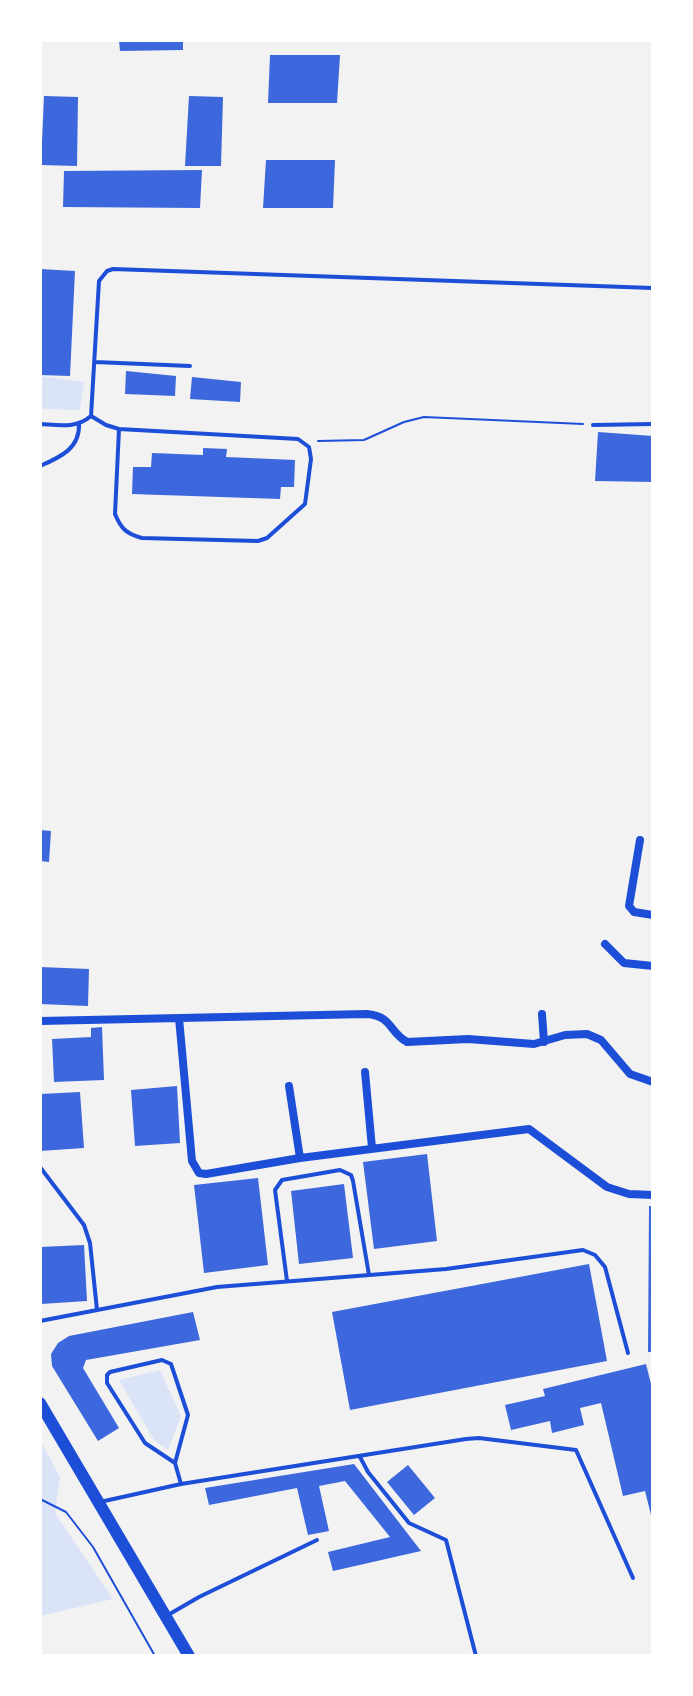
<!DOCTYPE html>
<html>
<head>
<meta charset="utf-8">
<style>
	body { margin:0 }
	#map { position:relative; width:693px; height:1696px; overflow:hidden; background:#f2f2f2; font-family:"Times New Roman",serif }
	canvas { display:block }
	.frame { position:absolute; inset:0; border:42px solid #fff; pointer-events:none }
</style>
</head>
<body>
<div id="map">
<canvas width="693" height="1696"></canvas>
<div class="frame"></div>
</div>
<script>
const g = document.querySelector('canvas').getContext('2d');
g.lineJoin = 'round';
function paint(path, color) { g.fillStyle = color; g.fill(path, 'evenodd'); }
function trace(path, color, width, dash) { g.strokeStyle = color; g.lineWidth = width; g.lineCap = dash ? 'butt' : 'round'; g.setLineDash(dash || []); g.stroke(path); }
paint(new Path2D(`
	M40,376L84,382L80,410L40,409Z
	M160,1370L181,1416L168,1450L154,1440L119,1380Z
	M40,1440L60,1477L55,1513L113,1599L40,1616Z`), '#dbe4f7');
paint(new Path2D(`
	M119,40H183V50L120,51Z
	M270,55H340L337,103H268Z
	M44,96L78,97L77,166L41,165Z
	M189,96L223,97L221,166H185Z
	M266,160H335L333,208H263Z
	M202,170L200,208L63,207L64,171Z
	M40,269L75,271L70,376L40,375Z
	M126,371L176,376L175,396L125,394Z
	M192,377L241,382L240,402L190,399Z
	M598,432L653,436V482L595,481Z
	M203,448L227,449L226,457L295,460L294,487H281L280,499L132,494L133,467H151L152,453L203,455Z
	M40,830L51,831L49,862L40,861Z
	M40,967L89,969L88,1006L40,1004Z
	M102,1027L104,1080L54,1082L52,1039L91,1037V1028Z
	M177,1086L180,1143L135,1146L131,1090Z
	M80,1092L84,1148L40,1151V1094Z
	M427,1154L437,1241L374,1249L363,1162Z
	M258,1178L268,1265L204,1273L194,1185Z
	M344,1184L353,1258L299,1264L291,1191Z
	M649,1206H653V1352H648Z
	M84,1245L87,1301L41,1304L40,1247Z
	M589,1264L607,1361L350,1410L332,1312Z
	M193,1312L200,1340L86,1360L83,1368L119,1428L98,1441L52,1366L51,1354L58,1343L69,1336Z
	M646,1364L653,1392L652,1519L645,1491L623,1496L601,1403L580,1408L584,1425L552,1433L550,1421L511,1430L505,1405L545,1396L543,1389Z
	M354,1464L421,1551L333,1571L328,1552L390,1537L345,1481L319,1486L329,1531L308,1535L297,1488L209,1505L205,1488Z
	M408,1465L435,1498L414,1515L387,1482Z`), '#3d67dc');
trace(new Path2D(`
	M318,441L364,440L404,422L424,417L583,424
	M40,1499L66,1512L93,1547L155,1656`), '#1d4ed8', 2);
trace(new Path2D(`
	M95,362L190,366
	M91,416L106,425L119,429L298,439L309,447L311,459L305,504L267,538L258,541L142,538C127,534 121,529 115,514L119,429
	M40,424C58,425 76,429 91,416L99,281L107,271L113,269L653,288
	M593,425L653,424
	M40,466C61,457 80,448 79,424
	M40,1167L84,1225L90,1243L97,1310
	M287,1281L275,1190L282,1180L340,1170L351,1175L353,1181L369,1275
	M40,1321L217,1287L446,1269L583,1250L595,1255L605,1267L628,1353
	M360,1457L368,1472L409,1523L446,1540L476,1656
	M175,1463L145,1443L107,1383V1375L110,1372L162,1360L171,1364L188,1415L175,1463L181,1484
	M100,1502L181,1484L466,1439L479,1438L576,1450L633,1578
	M168,1615L199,1597L317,1540`), '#1d4ed8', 4);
trace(new Path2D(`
	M640,840L629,906L634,912L653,915
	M605,944L624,963L653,966
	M542,1014L544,1042
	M179,1018L192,1161L199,1173L206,1174L300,1158L529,1129L607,1187L629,1194L653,1195
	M40,1021L367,1014C392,1016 389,1032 407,1042L468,1039L534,1044L565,1035L587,1034L601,1040L630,1074L653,1082
	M365,1072L372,1148
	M289,1086L300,1158`), '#1d4ed8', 8);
trace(new Path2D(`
	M40,1403L189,1656`), '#1d4ed8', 12);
</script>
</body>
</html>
